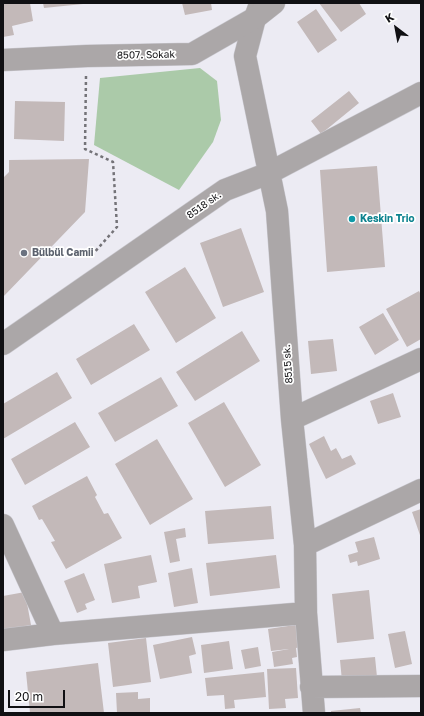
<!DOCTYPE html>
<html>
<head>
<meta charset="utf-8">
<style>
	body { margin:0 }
	#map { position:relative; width:424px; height:716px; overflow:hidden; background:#ecebf3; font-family:"Golos Text",sans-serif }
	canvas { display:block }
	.frame { position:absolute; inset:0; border:4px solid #101013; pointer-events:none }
	.north { position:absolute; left:376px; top:8px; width:40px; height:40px; -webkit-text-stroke:3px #fff; paint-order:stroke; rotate:328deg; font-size:11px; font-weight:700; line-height:16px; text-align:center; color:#101013 }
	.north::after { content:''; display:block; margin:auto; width:14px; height:18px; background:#101013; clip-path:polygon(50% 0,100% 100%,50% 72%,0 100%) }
	.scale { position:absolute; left:8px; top:690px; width:57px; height:18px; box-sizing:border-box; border:2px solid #101013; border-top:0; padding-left:5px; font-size:12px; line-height:14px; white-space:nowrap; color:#101013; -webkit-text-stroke:3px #fff; paint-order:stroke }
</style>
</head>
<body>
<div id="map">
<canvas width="424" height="716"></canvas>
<div class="frame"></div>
<div class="north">K</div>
<div class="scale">20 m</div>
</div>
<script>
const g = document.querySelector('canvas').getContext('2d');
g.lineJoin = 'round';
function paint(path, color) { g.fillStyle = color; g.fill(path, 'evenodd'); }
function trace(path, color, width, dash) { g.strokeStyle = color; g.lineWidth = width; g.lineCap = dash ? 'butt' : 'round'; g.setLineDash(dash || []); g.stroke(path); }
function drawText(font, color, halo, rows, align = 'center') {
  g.font = font + ' "Golos Text",sans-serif'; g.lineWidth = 3.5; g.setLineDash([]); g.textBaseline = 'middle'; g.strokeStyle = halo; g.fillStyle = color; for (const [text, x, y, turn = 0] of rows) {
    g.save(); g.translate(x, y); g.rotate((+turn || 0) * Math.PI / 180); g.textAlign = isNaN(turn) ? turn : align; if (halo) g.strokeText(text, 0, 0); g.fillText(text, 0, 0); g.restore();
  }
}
paint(new Path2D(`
	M200,68L217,81L221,120L213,142L179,190L94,145L100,78Z`), '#abcaa9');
paint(new Path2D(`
	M3,3H30L33,21L12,26L14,35L3,37Z
	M43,3H83V4L44,8Z
	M182,3H211L212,10L185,15Z
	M319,3H359L366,14L341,32Z
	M316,9L337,40L318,53L297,22Z
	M349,91L359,103L321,134L311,121Z
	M15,101L65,102L64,141L14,139Z
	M89,159L85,212L3,297V178L9,172V160Z
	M377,166L385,267L327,272L320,170Z
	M241,228L264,292L223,307L200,243Z
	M185,267L216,318L176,343L145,292Z
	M419,291L421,295V339L407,347L386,309Z
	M383,313L399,340L375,355L359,327Z
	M134,324L150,350L91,385L76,359Z
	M242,331L260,361L195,401L176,372Z
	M333,339L337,371L311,374L308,341Z
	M57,372L72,398L3,439V404Z
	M161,377L178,406L115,442L98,413Z
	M393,393L401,417L378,424L370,401Z
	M224,402L261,465L225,487L188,423Z
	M75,422L90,447L25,485L11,459Z
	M324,436L331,451L336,448L342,459L351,455L356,464L326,479L309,444Z
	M157,439L193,499L150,525L115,464Z
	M87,476L97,495L95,497L104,514L108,513L122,538L66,569L51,542L55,541L42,519L39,520L32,506Z
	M271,506L274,539L208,544L205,511Z
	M421,509V538L412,512Z
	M185,528L186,537L176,539L180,561L170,563L164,532Z
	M374,537L380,559L358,566L357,561L350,563L348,555L358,552L355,542Z
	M151,555L157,582L138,586L140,598L112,603L104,564Z
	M276,555L280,588L210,596L206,563Z
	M192,568L198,603L174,607L168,573Z
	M84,573L95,600L85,604L87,609L77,613L64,581Z
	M369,590L374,639L337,643L332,594Z
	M25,592L31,625L3,631V596Z
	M301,624L305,646L296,648L297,657L292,658L293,664L274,667L272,652L289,649L271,651L268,629Z
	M405,631L412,664L395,668L388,634Z
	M192,637L196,654L189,656L192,673L160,679L153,645Z
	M146,638L151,682L113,687L108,643Z
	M229,641L233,669L204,673L201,645Z
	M258,647L261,666L245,669L241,650Z
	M375,657L377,677L342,681L340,660Z
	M98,663L104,713H30L26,672Z
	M296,668L298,698L285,699L286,708L269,709L267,669Z
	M264,672L266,697L234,700L235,708L225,709L224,695L207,696L205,678Z
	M138,692V699L150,698V713H117L116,693Z
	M360,708L361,713H331V711Z`), '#c3b9b9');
const minor = new Path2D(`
	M260,4L255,18L245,56L277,211L292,419L305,545L306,613L314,713
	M3,344L225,190L269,173L421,93
	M292,419L421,359
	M3,525L53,634
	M305,545L421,490
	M3,640L53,634L306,613
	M311,687L421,686`);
const tertiary = new Path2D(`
	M3,60L87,56L192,54L255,18L274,3`);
trace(minor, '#c9c8cf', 23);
trace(tertiary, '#c9c8cf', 23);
trace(new Path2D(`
	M86,76L85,149L113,162L117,227L92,255`), '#747378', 2.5, [3, 3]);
trace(minor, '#aba7a8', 22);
trace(tertiary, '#aba7a8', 22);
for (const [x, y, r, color] of [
	[352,219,4,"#0f9aa8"],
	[24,253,4,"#6b7280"]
]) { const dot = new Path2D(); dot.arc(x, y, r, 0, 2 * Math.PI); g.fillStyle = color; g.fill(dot); trace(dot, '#fff', 1.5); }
drawText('10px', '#101013', '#fff', [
	["8507. Sokak",146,55,-1],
	["8518 sk.",204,205,-35],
	["8515 sk.",288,364,-94]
]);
drawText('bold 10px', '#0d838f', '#fff', [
	["Keskin Trio",360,219]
], 'left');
drawText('bold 10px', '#5b616d', '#fff', [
	["Bülbül Camii",32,253]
], 'left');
</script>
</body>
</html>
